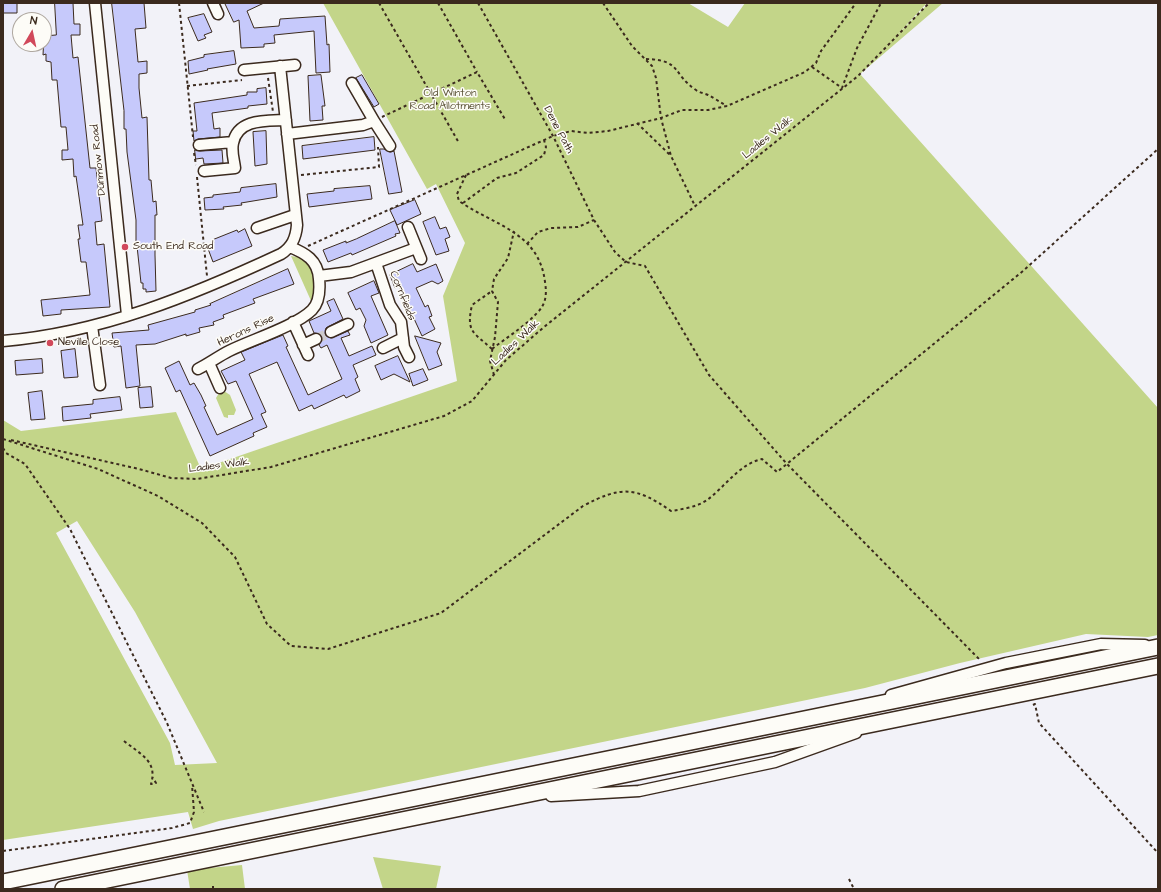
<!DOCTYPE html>
<html>
<head>
<meta charset="utf-8">
<style>
	body { margin:0 }
	#map { position:relative; width:1161px; height:892px; overflow:hidden; background:#f2f2f8; font-family:"Architects Daughter",sans-serif }
	canvas { display:block }
	.frame { position:absolute; inset:0; border:4px solid #3b2a1e; pointer-events:none }
	.north { position:absolute; left:12px; top:12px; width:40px; height:40px; box-sizing:border-box; background:#fdfcf7; border:1px solid #afa8a0; border-radius:50%; rotate:9deg; font-size:11px; font-weight:700; line-height:16px; text-align:center; color:#3b2a1e }
	.north::after { content:''; display:block; margin:auto; width:14px; height:18px; background:#d1495b; clip-path:polygon(50% 0,100% 100%,50% 72%,0 100%) }
</style>
</head>
<body>
<div id="map">
<canvas width="1161" height="892"></canvas>
<div class="frame"></div>
<div class="north">N</div>
</div>
<script>
const g = document.querySelector('canvas').getContext('2d');
g.lineJoin = 'round';
function paint(path, color) { g.fillStyle = color; g.fill(path, 'evenodd'); }
function trace(path, color, width, dash) { g.strokeStyle = color; g.lineWidth = width; g.lineCap = dash ? 'butt' : 'round'; g.setLineDash(dash || []); g.stroke(path); }
function drawText(font, color, halo, rows, align = 'center') {
  g.font = font + ' "Architects Daughter",sans-serif'; g.lineWidth = 3; g.setLineDash([]); g.textBaseline = 'middle'; g.strokeStyle = halo; g.fillStyle = color; for (const [text, x, y, turn = 0] of rows) {
    g.save(); g.translate(x, y); g.rotate((+turn || 0) * Math.PI / 180); g.textAlign = isNaN(turn) ? turn : align; if (halo) g.strokeText(text, 0, 0); g.fillText(text, 0, 0); g.restore();
  }
}
paint(new Path2D(`
	M323,3H688L728,27L745,3H927L896,36L929,3H943L860,74L1158,408V635L1148,637L1086,634L960,663L865,688L219,821L193,829L188,812L3,840V420L21,431L176,412L201,469L457,381L443,296L465,243L436,184L427,189ZM77,521L135,612L217,763L175,765L170,743L56,533Z
	M291,256L303,258C315,271 318,286 312,303Z
	M224,391L230,395L236,410L234,415H228V418L224,417L216,398L219,393Z
	M373,857L441,866L436,889H383Z
	M242,865L245,889H190L187,870Z`), '#c3d589');
const building = new Path2D(`
	M3,3H17V13H3Z
	M55,3H73L74,24H80V35H71L73,58L78,57L90,168H96L102,221L95,222L97,245L104,244L110,307L61,310V314L43,316L41,300L90,295L86,262H81L78,239H80L78,225H83L76,176L74,177L73,159L62,160V150H68L66,127H61L57,80H52L51,62L46,61V54L43,55L44,36L56,35Z
	M112,3H144L146,28L135,29L138,62L147,61V73L139,74V88L142,118L147,117L149,180H151L153,202L156,201L157,215H155V255L156,291L146,292V289H143V283H141L137,246H136V220L127,152L126,129H124V111Z
	M225,3H264L247,11L254,28L279,26L280,19L325,16L327,45L329,44L330,72L316,73L314,31L274,35L275,43L264,44V47L241,48L239,20L234,22Z
	M204,14L212,32L204,35L206,38L198,41L188,18Z
	M234,51L236,64L207,69L208,70L189,74L188,61L204,57V55Z
	M321,75L325,106H322L323,120L310,121L308,76Z
	M362,75L379,104L374,107L356,78Z
	M266,88L267,104L248,106V108L212,113L214,129L220,128V137L198,139L194,141L193,131H197L194,103L247,95V92H257V89Z
	M266,131L267,164L255,166L253,132Z
	M374,137L375,150L303,159L302,146Z
	M380,149H384L390,152L394,151L402,192L389,194Z
	M195,150L200,151L222,150L223,163L204,164L203,158L196,159Z
	M276,184L277,197L241,203L242,205L223,207L224,209L205,210L204,198L213,197V195L240,192L241,188Z
	M370,186L372,199L309,207L307,194L334,191V189Z
	M415,200L421,214L397,225L390,210Z
	M435,217L440,229L446,227L450,237L445,239L449,251L436,255L423,222Z
	M395,221L400,233L395,234L396,236L352,255L351,253L328,262L323,250L346,241V243L356,239Z
	M245,229L252,246L213,262L207,246L214,243L212,240L237,230L238,232Z
	M413,264L417,272L436,264L443,281L438,284L432,281L416,288L425,307L428,305L432,316L429,317L435,329L422,336L399,286L395,288L390,275Z
	M288,269L294,284L253,299L255,303L223,315L224,318L213,322L214,325L199,328L200,332L186,336V334L155,344L136,345L140,386L126,388L121,346L114,347L112,333L149,330L148,325L195,312V310L211,305L210,304Z
	M374,281L379,293L371,296L388,335L371,343L364,326L366,320L360,308L356,310L348,293Z
	M334,299L343,319L326,328L325,335L331,338L348,331L350,335L341,338L349,356L372,346L376,355L353,365L358,377L355,379L360,391L346,398L344,395L314,409L312,405L299,411L277,362L249,374L266,412L261,414L267,427L253,433L254,436L210,456L180,390L176,392L165,368L179,361L190,385L194,383L201,395L206,406L204,407L217,435L253,419L236,381L228,384L221,371L245,360L241,352L283,335L288,346L286,347L308,395L342,379L327,345L321,348L319,345L322,340V336L319,334L314,333L309,321L331,311L327,302Z
	M415,336L441,343L437,352L442,365L429,370Z
	M75,349L78,377L64,378L61,351Z
	M398,356L410,382L394,374L381,380L375,366Z
	M42,359L43,373L16,375L15,361Z
	M423,369L428,380L413,386L409,374Z
	M151,387L153,407L140,408L138,388Z
	M42,391L45,419L31,420L28,393Z
	M120,397L122,410L90,414L91,418L63,421L62,407L93,404V400Z`);
paint(building, '#c6c9fb');
trace(building, '#3b2a1e', 1);
trace(new Path2D(`
	M316,339L331,332`), '#cdcacc', 10, [10, 5]);
const minor = new Path2D(`
	M95,3L127,315
	M213,3L218,14
	M244,70L295,65
	M352,83L374,121
	M287,134L363,125L374,121L390,146
	M199,145L233,142
	M204,171L235,168C234,160 231,151 233,143C238,118 267,121 286,120
	M408,227L421,259
	M257,228L295,215
	M376,263L390,305L401,322L404,347L409,357
	M319,276L351,272L416,248
	M293,322L308,355
	M92,326L100,385
	M331,332L348,324
	M3,341C101,333 193,295 281,254C292,247 296,238 297,225L280,66
	M303,345L316,339
	M383,348L403,338
	M209,363L220,388
	M198,369C208,364 219,356 229,351C251,340 296,326 312,310C320,302 320,289 319,279C318,260 305,253 290,247
	M891,695L1006,663L1101,644L1145,645
	M551,796L639,791L775,762L856,733`);
const highway = new Path2D(`
	M3,882L1158,647
	M63,889L1158,666`);
trace(minor, '#3b2a1e', 13);
trace(highway, '#3b2a1e', 18);
trace(new Path2D(`
	M179,3L193,137
	M379,3L459,143
	M438,3L477,72
	M478,3L553,136L594,220L615,252L626,262L645,266L709,375L786,463L980,660
	M603,3L632,46L652,66L656,78L661,118L671,156L695,206
	M646,59C682,60 672,74 696,90C700,93 704,93 708,95C714,98 720,102 727,106
	M812,67L842,88L857,48L881,3
	M268,78L273,112
	M187,86L242,80
	M382,117L477,72L506,121
	M637,123L670,155
	M194,153L196,165
	M301,175L379,167L378,147
	M466,175L457,194L459,201C495,226 539,232 545,282C547,295 546,304 537,313C524,327 506,338 492,349
	M197,177L207,276
	M463,203L497,178L516,173L544,155L546,147L544,140
	M527,244L538,232L551,228L578,227L594,220
	M308,246L553,136L571,131L588,133L608,131L661,118L682,110H708L727,106L805,72L816,63L821,51L856,3
	M492,349C473,332 466,332 472,305L492,291
	M494,375L490,361L495,337L498,302L492,291L494,279L508,258L514,231
	M3,439L98,469L158,496L202,523L235,557L267,624L291,646L328,649L441,613L583,506C621,486 635,486 671,511C683,509 697,507 707,500C725,487 739,464 762,459L777,472L1023,271L1158,149
	M11,440L139,469L171,478L197,479L271,467L444,416L472,401L506,360L544,327L858,76L929,3
	M3,448L6,453L25,464L70,529L167,723L204,812
	M1033,705L1035,704L1039,723L1158,853
	M124,741C140,754 158,761 151,784L156,783L153,778
	M3,851L172,828L190,823L194,812L192,785
	M849,879L854,889
	M213,886V889`), '#3b2a1e', 2, [3, 3]);
trace(minor, '#fdfcf7', 10);
trace(highway, '#fdfcf7', 15);
for (const [x, y, r, color] of [
	[125,247,4,"#d1495b"],
	[50,343,4,"#d1495b"]
]) { const dot = new Path2D(); dot.arc(x, y, r, 0, 2 * Math.PI); g.fillStyle = color; g.fill(dot); trace(dot, '#fdfcf7', 1.5); }
drawText('11px', '#5d5539', '#fdfcf7', [
	["Old Winton",450,94],
	["Road Allotments",450,107]
]);
drawText('11px', '#3b2a1e', '#fdfcf7', [
	["Dene Path",558,130,62],
	["Ladies Walk",768,138,-39],
	["Dunmow Road",99,160,-96],
	["Cornfields",402,296,68],
	["Herons Rise",246,331,-25],
	["Ladies Walk",516,343,-43],
	["Ladies Walk",219,466,-7]
]);
drawText('11px', '#3b2a1e', '#fdfcf7', [
	["South End Road",133,247],
	["Neville Close",58,343]
], 'left');
</script>
</body>
</html>
